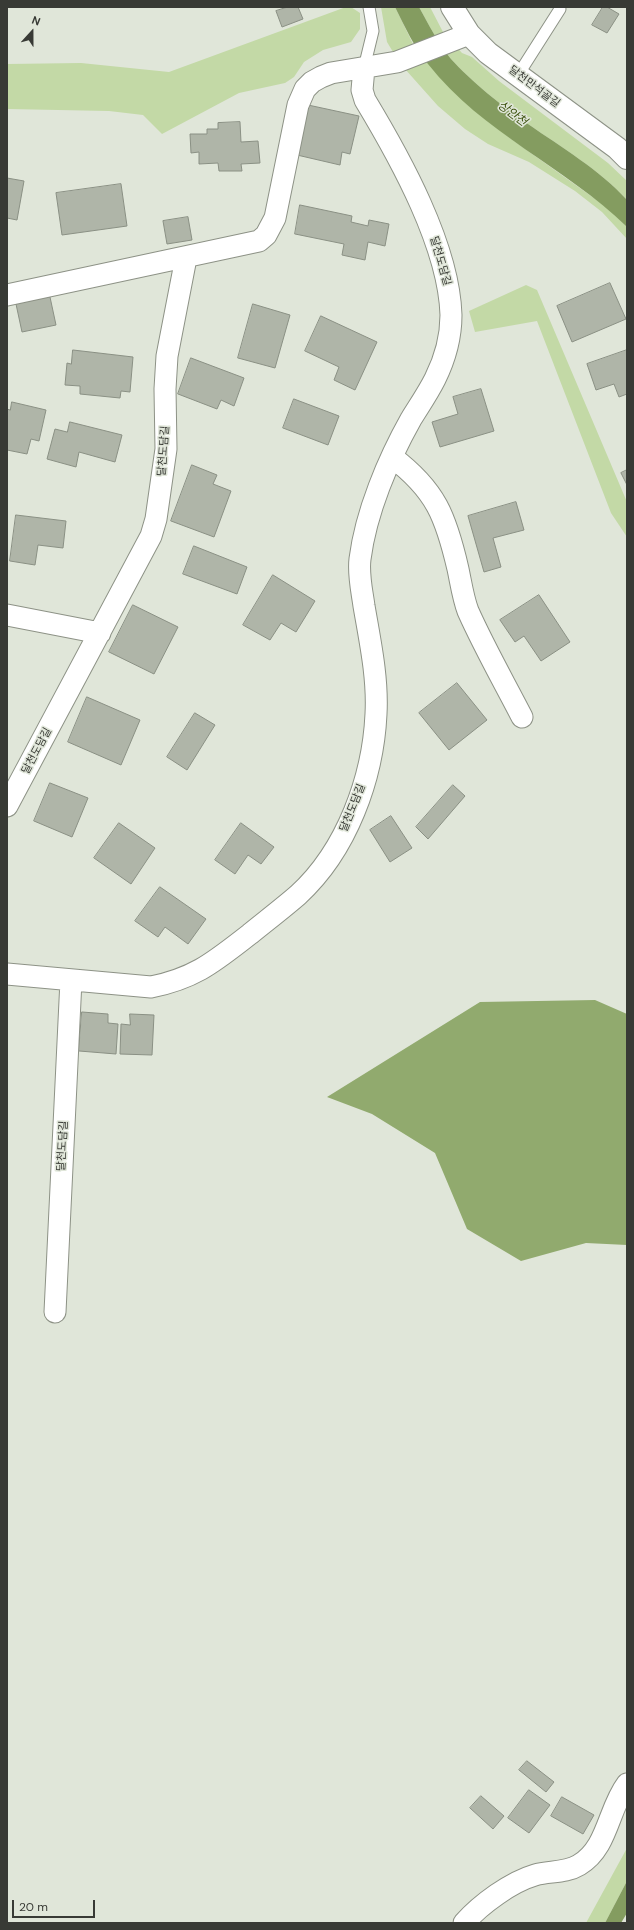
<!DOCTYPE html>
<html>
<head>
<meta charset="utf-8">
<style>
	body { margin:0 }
	#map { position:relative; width:634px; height:1930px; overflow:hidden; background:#e0e6d9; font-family:"DM Sans",sans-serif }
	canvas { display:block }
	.frame { position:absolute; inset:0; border:8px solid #383a35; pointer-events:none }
	.north { position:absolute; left:12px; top:12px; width:40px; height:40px; -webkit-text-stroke:3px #e0e6d9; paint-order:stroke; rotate:21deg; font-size:11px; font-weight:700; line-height:16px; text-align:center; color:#383a35 }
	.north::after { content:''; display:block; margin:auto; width:14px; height:18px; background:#383a35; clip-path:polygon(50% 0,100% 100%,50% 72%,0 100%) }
	.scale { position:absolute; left:12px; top:1900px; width:83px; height:18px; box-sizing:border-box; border:2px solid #383a35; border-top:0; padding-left:5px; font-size:12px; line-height:14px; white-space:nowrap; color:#383a35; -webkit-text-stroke:3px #e0e6d9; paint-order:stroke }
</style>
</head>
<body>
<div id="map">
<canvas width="634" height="1930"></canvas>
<div class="frame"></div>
<div class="north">N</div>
<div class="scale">20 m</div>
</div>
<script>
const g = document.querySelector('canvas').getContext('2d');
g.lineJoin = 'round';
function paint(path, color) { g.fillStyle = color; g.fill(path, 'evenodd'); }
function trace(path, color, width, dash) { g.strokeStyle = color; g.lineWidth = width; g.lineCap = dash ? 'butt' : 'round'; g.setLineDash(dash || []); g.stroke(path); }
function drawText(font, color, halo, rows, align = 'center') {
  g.font = font + ' "DM Sans","Noto Sans KR",sans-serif'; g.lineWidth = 3; g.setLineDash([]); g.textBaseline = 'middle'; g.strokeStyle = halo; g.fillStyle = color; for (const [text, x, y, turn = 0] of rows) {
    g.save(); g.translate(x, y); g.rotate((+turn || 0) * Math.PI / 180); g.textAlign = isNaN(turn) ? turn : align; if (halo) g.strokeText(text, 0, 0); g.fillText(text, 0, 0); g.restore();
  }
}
paint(new Path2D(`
	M346,7H351L360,13V29L351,42L323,50L304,62L294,77L285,83L239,93L162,134L143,115L109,111L7,109V64L81,63L169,72Z
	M381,7H395L413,44L470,107L514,141L605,206L627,227V239L602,212L575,191L529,162L488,144L465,129L438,106L405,69L393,52L387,42Z
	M419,7H430L443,32L462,53L472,57L499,81L608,163L627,181V200C600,170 561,147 528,124C505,109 469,79 451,59C438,43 429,25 419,7Z
	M526,285L537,290L627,502V537L611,513L537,321L475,332L469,311Z
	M627,1848V1881L605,1923H586Z`), '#c3d9a6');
paint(new Path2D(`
	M595,1000L627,1014V1245L586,1243L521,1261L467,1229L435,1153L372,1114L327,1097L480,1002Z`), '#91aa6e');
paint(new Path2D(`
	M395,7H419C429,25 438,43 451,59C469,79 505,109 528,124C561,147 600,170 627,200V227C566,167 482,133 428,64C414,47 405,27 395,7Z
	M627,1881V1913L621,1923H605Z`), '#849c60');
const building = new Path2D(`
	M288,7H298L303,19L282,27L276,11Z
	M603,7H607L619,14L607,33L592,25Z
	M308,105L359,116L350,154L342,152L340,165L297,155Z
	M240,122L241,142L258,141L260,163L241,164L242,171H219L218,163L199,164V152L191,153L190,134H207V129H218V123Z
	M7,178L24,181L17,220L7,218Z
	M121,184L127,226L62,235L56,193Z
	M300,205L352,216L351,222L368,226L369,220L389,224L385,246L368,242L365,260L342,255L344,244L295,234Z
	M188,217L192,240L167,244L163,221Z
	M610,283L626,319L572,342L557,306Z
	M50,297L56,325L22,332L16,304Z
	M253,304L290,315L275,368L238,358Z
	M321,316L377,342L355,390L334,380L339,367L305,351Z
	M73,350L133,357L130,392L121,391L120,398L80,394V386L65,385L67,363L71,364Z
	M627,350V394L619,397L614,384L596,390L587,364Z
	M191,358L244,378L234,406L221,400L217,409L178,394Z
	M481,389L494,431L440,447L432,422L458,414L453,397Z
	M294,399L339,416L328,445L283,428Z
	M12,402L46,410L39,441L31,439L27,454L7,450V409L10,410Z
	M70,422L122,435L115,462L79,452L76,467L47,459L55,429L67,432Z
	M192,465L217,475L213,484L231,491L214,537L171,521Z
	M627,470V485L621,473Z
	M516,502L524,530L493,538L501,567L484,572L468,516Z
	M16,515L66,521L63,548L38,545L35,565L10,561Z
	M194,546L247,567L237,594L183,574Z
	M273,575L315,601L296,632L281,623L270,640L243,625Z
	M539,595L570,642L541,661L524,636L515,642L500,620Z
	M133,605L178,627L154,674L109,652Z
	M457,683L487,720L449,750L419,713Z
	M87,697L140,720L121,765L68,742Z
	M195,713L215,725L187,770L167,757Z
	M50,783L88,798L72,837L34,821Z
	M453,785L465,796L428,839L416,827Z
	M391,816L412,848L390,862L370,830Z
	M119,823L155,848L131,884L94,858Z
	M241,823L274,847L261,864L248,855L235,874L215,860Z
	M160,887L206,919L188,944L165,927L158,937L135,921Z
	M82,1012L108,1014V1023L118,1024L116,1054L79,1051Z
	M130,1014L154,1015L152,1055L120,1054L121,1024L130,1025Z
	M527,1761L554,1782L546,1792L519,1770Z
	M529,1790L550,1805L529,1833L508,1818Z
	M481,1796L504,1816L493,1829L470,1808Z
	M562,1797L594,1815L583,1834L551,1816Z`);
paint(building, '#afb5a8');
trace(building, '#8a9084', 1);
const lane = new Path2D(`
	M364,68L373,31L369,7
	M518,75L560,9`);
const street = new Path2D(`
	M7,295L259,241L266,235L275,218L298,105L305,89L312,82L321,77L331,73L397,62L469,34
	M392,457C436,490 446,517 458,569C461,583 463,598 468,611C484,647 504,682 522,717
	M7,615L100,633
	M7,806L151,536L156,519L166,449L165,389L167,356L186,258
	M7,974L151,987C196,978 215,961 250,934C266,921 283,908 298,895C347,850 373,778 376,714C378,678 370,641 364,606C362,591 358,575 360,559C366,512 388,460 411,419C419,406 428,393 435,379C445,359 451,337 451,315C449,246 400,158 365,100L362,90L364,68
	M55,1312L71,980
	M464,1923C481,1904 511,1882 535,1875C549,1871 566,1873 579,1865C608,1848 608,1809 627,1784`);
const secondary = new Path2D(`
	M452,7L469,34L488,53L617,148L627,158`);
trace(lane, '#8d9286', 13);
trace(street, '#8d9286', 23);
trace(secondary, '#8d9286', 24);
trace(lane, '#fff', 11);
trace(street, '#fff', 21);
trace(secondary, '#fff', 22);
drawText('11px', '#383a35', '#e0e6d9', [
	["달천만석골길",534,87,37],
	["달천도담길",440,261,74],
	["달천도담길",164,451,-86],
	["달천도담길",37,751,-62],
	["달천도담길",353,808,-68],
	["달천도담길",63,1146,-87]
]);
drawText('italic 12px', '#3c520f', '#e0e6d9', [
	["상안천",512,114,37]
]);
</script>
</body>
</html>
